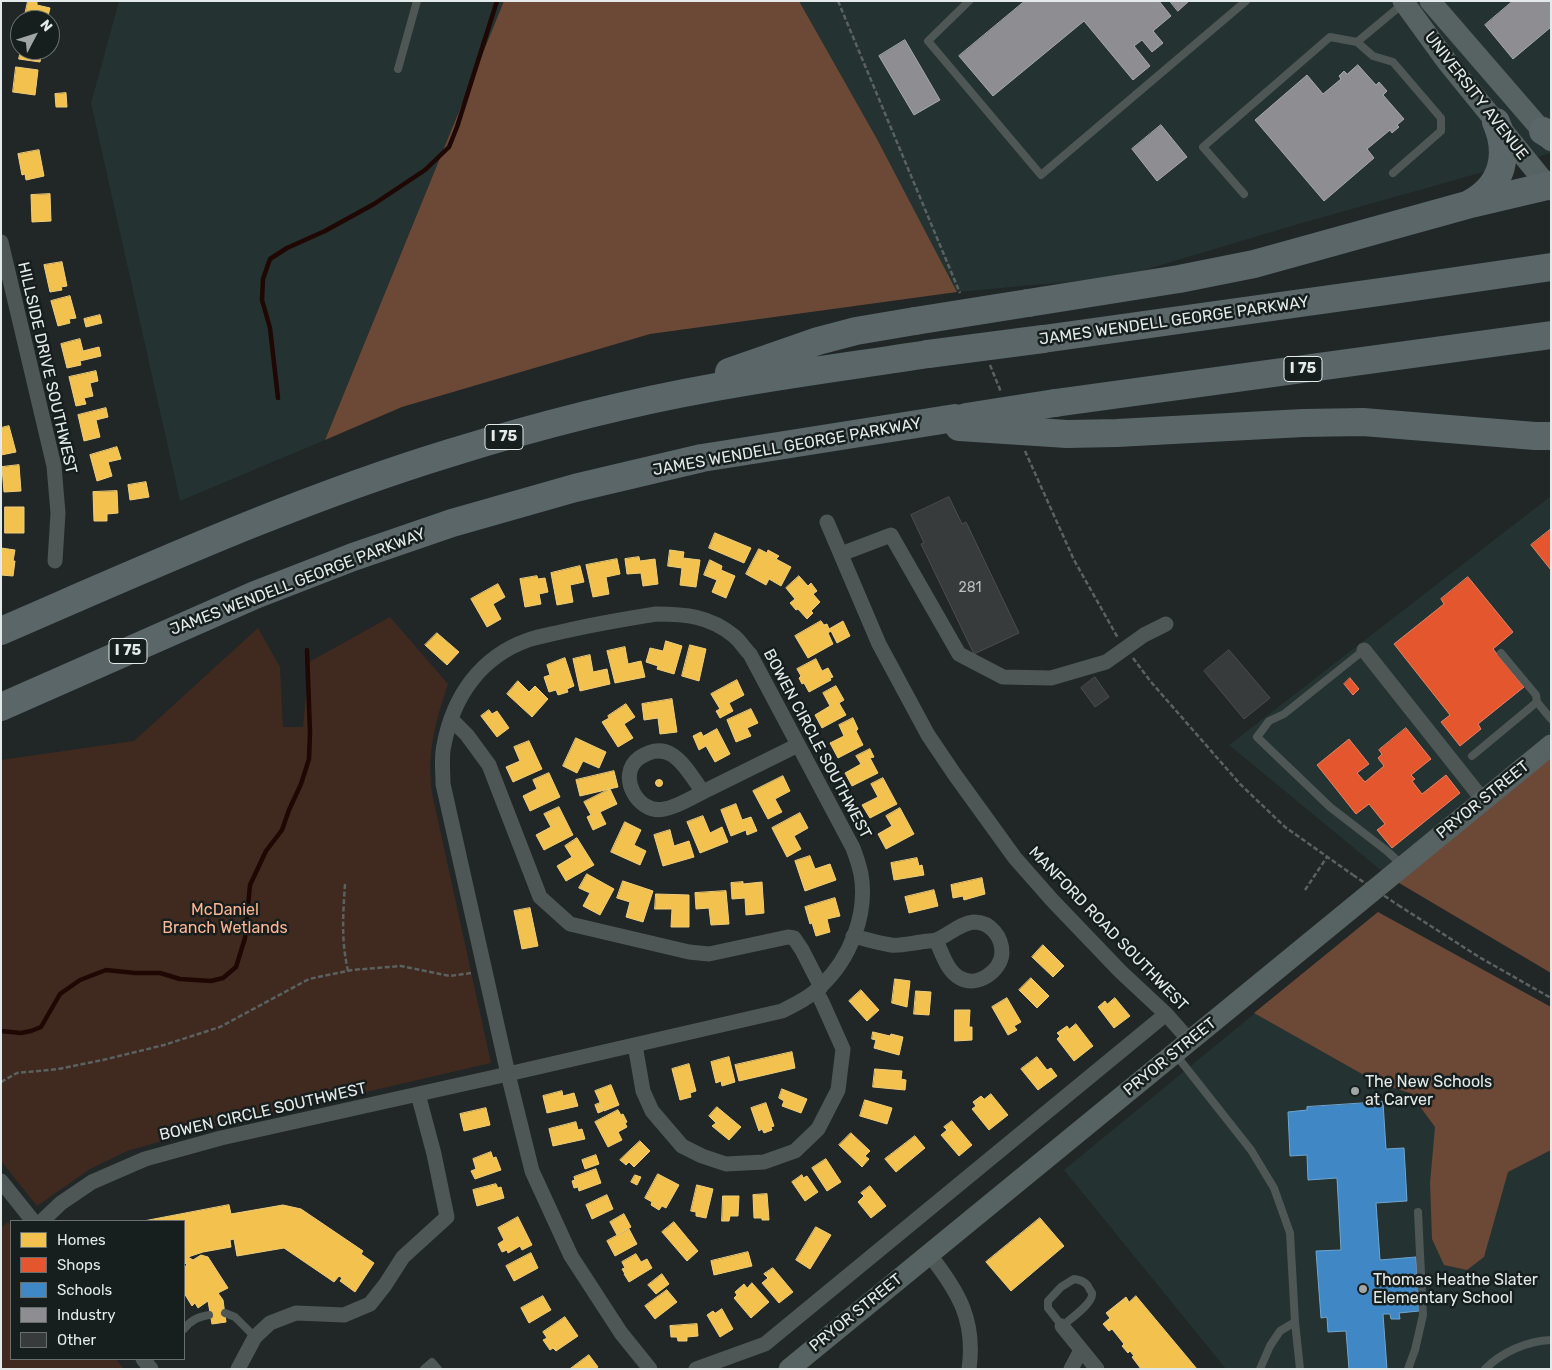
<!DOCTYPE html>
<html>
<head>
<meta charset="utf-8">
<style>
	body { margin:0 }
	#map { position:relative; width:1552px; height:1370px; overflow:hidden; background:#212626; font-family:Rubik,sans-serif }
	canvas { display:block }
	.frame { position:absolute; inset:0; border:2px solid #e4e9e9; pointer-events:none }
	.legend { position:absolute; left:10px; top:1220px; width:175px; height:140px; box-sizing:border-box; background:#171e1e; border:1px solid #696f6f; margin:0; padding:6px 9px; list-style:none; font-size:15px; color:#e4e9e9 }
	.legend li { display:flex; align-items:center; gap:10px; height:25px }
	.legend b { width:25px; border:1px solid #696f6f }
	.north { position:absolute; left:10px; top:10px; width:50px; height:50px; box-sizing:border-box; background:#171e1e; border:1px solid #696f6f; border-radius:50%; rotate:50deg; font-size:14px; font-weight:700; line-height:20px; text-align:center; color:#e4e9e9 }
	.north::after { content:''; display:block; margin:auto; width:18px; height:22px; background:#a0a5a5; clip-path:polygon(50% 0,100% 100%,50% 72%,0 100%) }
</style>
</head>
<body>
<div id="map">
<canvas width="1552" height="1370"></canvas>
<div class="frame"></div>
<ul class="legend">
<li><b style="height:14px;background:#f2c14e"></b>Homes</li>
<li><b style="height:14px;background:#e4572e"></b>Shops</li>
<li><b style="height:14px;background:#3f88c5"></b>Schools</li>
<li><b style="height:14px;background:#8d8d92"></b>Industry</li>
<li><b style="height:14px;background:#373b3b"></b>Other</li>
</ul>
<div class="north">N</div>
</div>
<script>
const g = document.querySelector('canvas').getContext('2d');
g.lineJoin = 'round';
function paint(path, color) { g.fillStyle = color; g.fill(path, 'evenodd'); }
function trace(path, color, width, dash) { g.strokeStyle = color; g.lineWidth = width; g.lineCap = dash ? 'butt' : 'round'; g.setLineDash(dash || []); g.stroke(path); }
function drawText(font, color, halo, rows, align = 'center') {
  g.font = font + ' Rubik,sans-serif'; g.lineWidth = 5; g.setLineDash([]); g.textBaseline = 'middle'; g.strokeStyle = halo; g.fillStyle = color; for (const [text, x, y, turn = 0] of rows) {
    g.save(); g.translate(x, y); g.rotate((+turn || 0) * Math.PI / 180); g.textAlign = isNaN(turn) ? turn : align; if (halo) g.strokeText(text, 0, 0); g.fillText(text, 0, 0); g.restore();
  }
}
paint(new Path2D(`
	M119,1H504L325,440L180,501L91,103Z
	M799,1H1551V153L1295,225L1121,277L957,292L877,139Z
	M1551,496V745L1389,877L1229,745Z
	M1378,912L1551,1007V1369H1226L1064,1170Z`), '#243232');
paint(new Path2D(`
	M390,617L448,684C435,724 427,750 432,793L491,1063L198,1131L127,1151L90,1169L37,1206L1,1161V760L134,741L258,628L280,667L283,727H303L309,662Z
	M8,1222L11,1226V1359H116L124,1369H1V1228Z`), '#402a1f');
paint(new Path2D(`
	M504,1H799L877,139L957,292L650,334L402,407L325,440Z
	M1551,745V973L1389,877Z
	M1378,912L1551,1007V1150L1508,1172L1484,1257L1467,1270L1444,1265L1432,1239L1430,1183L1435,1127L1410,1093L1378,1083L1254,1013Z`), '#6b4936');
const homes = new Path2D(`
	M28,1H37V5L50,8L47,20H24Z
	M21,50H42L40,62L19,59Z
	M16,67L38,70L35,95L13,92Z
	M66,93L67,107H56L55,94Z
	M39,150L44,176L26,180L25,174L22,175L18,154Z
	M50,194L51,221L32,222L31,195Z
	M62,262L67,286L61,287L62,290L50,292L44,265Z
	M70,296L76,318L69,319L70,323L58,326L51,301Z
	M100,315L102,323L86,327L84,319Z
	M80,339L83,351L99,347L101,356L80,361L81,365L67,368L61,344Z
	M96,371L98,381L90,383L93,396L84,398L86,404L76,406L69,377Z
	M106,408L108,417L96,420L100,437L84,441L78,415Z
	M9,426L16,452L1,455V428Z
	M117,447L121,459L108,462L112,476L97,481L90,455Z
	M19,465L21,491L4,492L2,467Z
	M146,482L149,497L130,500L128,485Z
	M117,491L118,513L107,514V521H94L93,492Z
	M5,507H24V533H5Z
	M715,533L751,548L744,563L709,548Z
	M1,548L15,550L13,561H15L13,576L1,575Z
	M759,549L767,553L768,550L779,556L776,559L791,567L781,586L769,579L766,585L746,574Z
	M670,550L684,552L683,558L700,560L696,587L680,585L682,568L668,566Z
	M639,557L640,561L655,559L658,584L643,586L641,573L627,574L625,559Z
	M617,559L620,574L606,577L609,594L593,597L586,565Z
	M710,560L722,566L721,570L735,576L726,598L712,592L717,580L704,575Z
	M580,566L584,582L570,585L573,602L557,605L551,573Z
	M537,576L538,579L545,578L548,592L539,594L541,604L525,607L520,579Z
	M799,576L808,586L811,583L817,591L813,594L820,602L811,611L813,613L807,619L798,609L796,610L790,603L795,599L786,588Z
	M498,584L505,597L493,604L501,619L487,627L471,599Z
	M821,621L824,625L827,624L829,629L843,621L850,636L837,643L831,631L828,633L833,644L808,658L795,636Z
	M437,633L459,652L447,665L425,645Z
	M666,641L682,646L674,674L657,669L658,666L646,662L650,648L663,651Z
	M690,645L706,649L699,681L682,676Z
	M625,647L628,664L641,661L645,677L615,683L607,651Z
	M590,655L593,672L607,669L610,684L580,691L573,659Z
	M565,658L574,686L567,689L568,692L558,695L556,690L549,692L544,677L550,675L547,665Z
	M816,659L822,671L828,668L833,677L830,678L831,680L809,692L804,683L802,684L799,678L801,676L797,669Z
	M737,680L744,695L729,703L733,711L720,718L716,711L720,709L711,694Z
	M518,681L529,692L535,686L548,699L532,717L507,694Z
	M836,686L844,700L839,703L846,715L822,728L815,715L830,706L823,693Z
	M672,699L677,732L660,734L658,718L644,720L642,704Z
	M626,704L635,717L624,724L633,738L618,747L602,722L609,718L608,716Z
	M751,709L758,723L747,728L751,736L736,742L727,720Z
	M489,710L492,714L497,711L509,728L497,737L481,716Z
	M853,718L858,729L856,731L863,745L838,758L830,743L844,736L839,725Z
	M717,729L730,754L715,762L706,746L699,750L693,736L701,732L703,736Z
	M576,738L606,752L599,768L583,761L577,773L563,766Z
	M529,741L542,769L513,782L506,767L520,761L514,747Z
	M870,749L874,757L870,758L878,773L852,786L845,773L861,764L856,756Z
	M614,771L618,787L580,796L576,780Z
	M549,773L560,797L530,811L523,796L537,789L533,780Z
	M783,776L790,791L775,799L782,812L768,819L753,791Z
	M883,778L897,804L870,818L862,805L878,797L871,784Z
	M655.5 783a3.5 3.5 0 1 1 7 0a3.5 3.5 0 1 1-7 0Z
	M610,789L617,804L600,812L606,824L593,830L587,817L591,815L584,802Z
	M736,804L742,820L751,817L757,831L747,835L746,830L731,836L721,810Z
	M559,807L573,835L544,850L536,835L551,827L544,814Z
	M900,808L914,834L886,849L878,834L892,826L886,816Z
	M800,813L808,828L794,836L801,849L787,857L772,828Z
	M703,816L710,833L722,827L728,842L700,853L687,822Z
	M625,822L641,830L634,845L646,851L640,865L611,852Z
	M670,830L674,846L689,841L694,857L663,866L654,835Z
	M577,838L594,865L566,881L557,866L572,857L565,846Z
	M810,856L815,869L830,864L836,880L805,891L795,861Z
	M917,858L919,866L922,865L924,875L894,880L891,863Z
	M587,874L614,889L600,915L583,906L590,893L579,888Z
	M982,878L985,894L964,900L963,896L953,898L951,885Z
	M623,881L653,891L643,922L626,917L630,902L617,898Z
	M743,882V884L762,882L764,913L746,915L745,898L732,899L731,883Z
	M934,890L938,906L909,913L905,897Z
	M726,891L729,924L711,925L709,908L696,909L695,893Z
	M656,894L689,895V927H671L672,909H655Z
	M835,898L840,916L827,919L830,932L816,936L812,923L810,924L805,907Z
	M530,908L538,946L522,949L514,911Z
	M1043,945L1064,966L1053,977L1032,957Z
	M1031,978L1049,996L1037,1008L1019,990Z
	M895,979L910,981L907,1007L892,1003Z
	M861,990L879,1010L867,1021L849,1001Z
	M916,991L931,992L929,1015L914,1014Z
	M1007,998L1021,1022L1014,1026L1017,1030L1008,1035L992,1007Z
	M1115,998L1130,1016L1114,1028L1098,1007L1105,1001L1107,1004Z
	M955,1010H970L969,1027H972V1040L955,1041Z
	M1076,1024L1093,1046L1074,1061L1057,1039L1060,1036L1057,1033L1067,1026L1069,1029Z
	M873,1032L890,1036L891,1034L903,1037L899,1055L874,1048L876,1040L872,1039Z
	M792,1052L795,1068L739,1081L735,1065Z
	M729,1057L735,1082L722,1086L721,1081L716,1083L711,1062Z
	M1037,1057L1047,1070L1051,1068L1057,1076L1038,1090L1021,1069Z
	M689,1064L696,1091L690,1093L691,1097L680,1100L672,1069Z
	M875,1069L902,1071L901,1079L906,1080L905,1090L873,1087Z
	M611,1085L619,1105L604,1111L595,1091Z
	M782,1089L807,1099L801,1113L782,1106L784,1101L779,1098Z
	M562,1091L563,1096L574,1093L578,1106L547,1113L543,1096Z
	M991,1094L1008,1115L989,1130L972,1109L976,1106L973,1102L981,1096L984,1099Z
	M865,1100L892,1108L887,1124L860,1116Z
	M600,1103L603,1111L598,1113L595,1105Z
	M766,1103L774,1126L771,1127L772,1130L764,1133L762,1129L759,1131L751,1108Z
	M717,1107L741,1127L729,1140L712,1126L716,1123L709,1116Z
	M486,1108L490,1125L464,1131L460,1114Z
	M618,1110L621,1115L623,1114L627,1122L625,1123L627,1127L618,1132L622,1140L608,1147L595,1122Z
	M952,1121L972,1145L959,1156L941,1135L947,1130L944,1127Z
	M576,1122L578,1130L582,1129L585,1139L553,1146L549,1129Z
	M851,1133L870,1151L865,1156L869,1159L862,1167L839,1145Z
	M915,1136L925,1148L896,1172L885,1159Z
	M640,1141L650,1151L634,1167L629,1162L626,1165L620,1160Z
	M491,1152L493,1158L496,1157L501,1170L475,1179L471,1171L476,1169L473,1159Z
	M596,1155L599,1164L585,1169L582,1160Z
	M826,1159L841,1182L827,1191L812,1168Z
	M596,1169L601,1183L579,1191L578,1187L574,1188L572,1181L575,1180L574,1177Z
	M658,1174L679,1185L666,1208L662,1206L659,1210L651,1205L652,1202L645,1198Z
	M635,1175L641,1177L637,1185L631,1182Z
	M802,1175L803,1178L807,1176L818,1192L805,1201L792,1182Z
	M496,1184L498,1188L501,1187L504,1198L477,1206L473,1190Z
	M697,1185L713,1189L706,1218L696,1216V1212L691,1211Z
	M870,1186L886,1206L871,1218L858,1202L864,1196L861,1193Z
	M767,1194L769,1220H762V1218H754L753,1195Z
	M607,1195L613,1209L592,1219L586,1205Z
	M723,1196H739L738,1216H730L729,1221H722Z
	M229,1205L231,1214L283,1205L301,1209L363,1251L361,1254L374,1263L355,1292L340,1281L342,1278L339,1276L334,1282L284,1248L237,1256L234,1239L230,1240L231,1247L203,1252L188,1257L193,1260L201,1255L208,1257L228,1288L218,1293L223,1300L226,1322L212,1324L208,1301L198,1308L195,1303L192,1306L184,1293V1267L187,1265L184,1262V1221H144Z
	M624,1214L631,1227L617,1235L610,1222Z
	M518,1217L532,1245L522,1250L520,1246L508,1253L507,1250L502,1252L498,1244L504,1240L498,1228Z
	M1040,1218L1064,1246L1011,1291L986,1262Z
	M674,1222L698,1251L687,1261L662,1232Z
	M816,1227L831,1235L810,1269L796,1260Z
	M629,1229L637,1244L615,1256L607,1241Z
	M748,1252L752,1266L714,1275L711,1261Z
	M531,1253L538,1268L514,1281L506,1266Z
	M636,1254L641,1262L647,1259L652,1268L629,1282L624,1274H625L622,1269L625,1268L622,1262Z
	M773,1268L793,1292L779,1303L762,1283L768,1278L764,1274Z
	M662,1274L669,1284L656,1294L648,1285Z
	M752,1283L769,1302L751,1318L734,1298L737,1295L735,1292L744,1284L747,1288Z
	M667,1290L677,1302L655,1319L645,1306Z
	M543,1296L551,1310L529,1323L521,1308Z
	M1136,1296L1197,1369H1141L1132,1357L1134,1356L1130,1351L1128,1353L1122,1346L1124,1344L1112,1329L1109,1331L1103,1324L1110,1318L1106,1313L1126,1297L1129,1302Z
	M722,1309L733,1329L720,1337L707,1315L713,1311L715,1313Z
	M565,1317L578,1336L556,1351L553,1348L550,1350L543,1340L547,1338L543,1332Z
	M697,1324L698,1336L687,1337V1341H678L677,1337H671L670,1326Z
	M589,1355L598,1367L595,1369H570Z`);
paint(homes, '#f2c14e');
trace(homes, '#eecd7c', 1);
const shops = new Path2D(`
	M1551,529V570L1531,545Z
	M1468,577L1513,632L1493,649L1524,687L1478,724L1481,729L1460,746L1441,722L1450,715L1394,644L1444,604L1441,599Z
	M1350,678L1359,689L1353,695L1344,684Z
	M1406,728L1431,759L1411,775L1415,779L1412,781L1422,794L1446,775L1460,793L1392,848L1377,830L1385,824L1369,804L1356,814L1317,765L1349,739L1369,764L1357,773L1365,782L1384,766L1378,758L1382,754L1379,750Z`);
paint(shops, '#e4572e');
trace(shops, '#e48366', 1);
const schools = new Path2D(`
	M1383,1102L1386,1149L1404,1148L1407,1201L1376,1203L1380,1260L1416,1257L1419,1311L1399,1313L1400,1319H1391L1390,1314H1383L1387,1369H1349L1346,1331L1328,1332L1327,1317L1321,1318L1316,1251L1341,1250L1337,1178L1308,1180L1307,1155L1290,1156L1288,1112L1307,1110V1107Z`);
paint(schools, '#3f88c5');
trace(schools, '#70a5d0', 1);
const industry = new Path2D(`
	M1025,1H1159L1171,16L1153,31L1163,43L1152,52L1142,40L1134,46L1150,66L1133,80L1084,21L993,96L959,56Z
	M1170,1H1189L1178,11Z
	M1513,1H1551V27L1513,59L1485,25Z
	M905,40L940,100L914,115L879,56Z
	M1358,65L1376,85L1379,82L1387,91L1383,95L1404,119L1397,125L1399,127L1392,133L1390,130L1367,149L1374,158L1324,201L1255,120L1307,75L1323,94L1341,79L1339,76L1344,71L1347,74Z
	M1161,125L1187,157L1157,181L1132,149Z`);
paint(industry, '#8d8d92');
trace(industry, '#a7a9ac', 1);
trace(new Path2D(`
	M278,398L270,328L262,300L263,279L270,259L287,248L325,231L374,204L425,170L449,147L457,127L497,1
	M1,1031L21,1033L31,1031L41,1027L60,994L80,980L106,970L135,973H160L180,979L211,981L223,978L236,967L245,938L250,885L266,851L282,830L289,810L301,784L309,759L310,733L307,650`), '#1f0803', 4.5);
const building = new Path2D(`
	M949,497L962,524L966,522L1019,633L974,654L921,544L924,543L911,515Z
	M1229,650L1270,698L1244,719L1204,671Z
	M1095,677L1109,697L1095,707L1081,688Z`);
paint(building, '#373b3b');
trace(building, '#494d4d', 1);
trace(new Path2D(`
	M838,1L960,293
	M990,365L1001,392
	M1025,451L1074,560L1118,638
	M1133,658L1151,682L1240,784L1285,827L1353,875
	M345,884C343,915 341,940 348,971
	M1305,890L1327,857
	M1398,905L1479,957L1551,998
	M1,1082L17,1073L58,1069L107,1059L164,1045L220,1027L309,979L352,970L401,966L450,976L471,973`), '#5b6161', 2.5, [5, 2.5]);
trace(new Path2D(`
	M969,1L928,41L1041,175L1246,1
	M1357,42L1373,56L1393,62L1441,118V131L1393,173
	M398,69L417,1
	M1244,194L1203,147L1330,37L1357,42L1404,3
	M1364,650L1284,714L1269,721L1257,737L1330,807L1387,851L1401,864
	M1501,653L1536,695L1537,702
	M1472,756L1537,702L1551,719
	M1176,1055L1251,1150L1274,1188L1290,1233L1295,1322L1300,1369
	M1074,1279C1080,1280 1084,1281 1088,1286C1088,1287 1092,1293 1092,1293C1094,1303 1069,1320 1062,1326L1048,1308V1301L1061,1287Z
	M225,1313L235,1317L255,1337
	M184,1329C191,1320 198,1317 209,1315
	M424,1369L432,1362L438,1369
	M1260,1369L1270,1346L1280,1331L1295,1322
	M1408,1369L1415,1350L1423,1315L1418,1212
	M1485,1369C1502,1352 1527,1341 1551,1340`), '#4e5656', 8);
trace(new Path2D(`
	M1,242L54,466L58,513L55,561
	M827,522L879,644L928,735L955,775L1015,858L1052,900L1120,971L1166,1014L1190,1041
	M841,554L891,535L959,654L1003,677L1051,678L1106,662L1144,635L1166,624
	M656,614C685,614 710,616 734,636C740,641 744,648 750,654L853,848C856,856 859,865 861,874C868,914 850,959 821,986C810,997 796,1004 782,1011L508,1074L443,784C443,771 441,757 444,745C453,697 480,657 528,640C540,636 553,634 565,631C595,624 625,619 656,614Z
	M1364,650L1483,800
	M451,719L467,735L489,765L540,897L570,924L689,952L709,954L788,937L794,938L802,950L821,987
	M703,792C686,769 671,736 639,758C616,775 638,815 664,809C678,807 696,795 709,789C739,774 768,760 798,745
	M853,936C866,939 878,943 891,945C900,946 912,943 921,942C926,941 932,941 936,940C949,935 960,923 974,922C991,922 1002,937 1002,953C1001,971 977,988 960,978C947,971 942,953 936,940
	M635,1045L643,1091L652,1111L682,1146L702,1156L726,1164L764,1162L795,1151L818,1129L838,1090L843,1049L822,1002L816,991
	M1,1181L33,1221
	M42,1221L61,1203L92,1182L145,1159L221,1138L508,1074L532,1171L571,1256L621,1333L650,1369
	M929,1254C958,1291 976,1320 969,1369
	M1062,1326L1097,1369
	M143,1359L151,1369
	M238,1369L255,1337L270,1323L296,1313L344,1315L370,1304L385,1285L403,1257L447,1217L434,1154L418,1094
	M696,1369L765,1344L1166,1014
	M1071,1369L1081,1350`), '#4e5656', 15);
trace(new Path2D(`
	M1403,1L1448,63L1551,190
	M1430,1L1551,141
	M789,1369L1551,745`), '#576262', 21);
trace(new Path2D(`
	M1543,131L1551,136
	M1471,203C1503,185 1510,154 1496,122
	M1028,303L1179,279L1254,264L1467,205L1551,185
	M1043,339L1387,291L1551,267
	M729,372L818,341L856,331L915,321
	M1055,403L1551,335
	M1067,434L1117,433L1303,423L1363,422L1535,436H1551
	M1,631C149,567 296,500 450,453C537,426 626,403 716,387C786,374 857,365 928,354
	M1,707L255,595L353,557L452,523L575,488L702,458L955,418`), '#5a6667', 28);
trace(new Path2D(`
	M1353,875L1398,905`), '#5b6161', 2.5, [5, 2.5]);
trace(new Path2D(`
	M915,321L1028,303
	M928,354L1043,339
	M966,417L1055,403
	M959,427L1067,434`), '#5a6667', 28);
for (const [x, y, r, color] of [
	[1355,1091,5,"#a0a5a5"],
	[1363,1289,5,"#a0a5a5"]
]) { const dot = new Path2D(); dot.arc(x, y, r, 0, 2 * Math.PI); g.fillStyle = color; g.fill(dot); trace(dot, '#171e1e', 2); }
drawText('14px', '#b9bebe', null, [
	["281",970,588]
]);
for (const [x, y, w] of [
	[1303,369,38],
	[504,437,38],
	[128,651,38]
]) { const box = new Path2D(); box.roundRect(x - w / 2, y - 12.5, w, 25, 4); g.fillStyle = '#171e1e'; g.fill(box); trace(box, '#e4e9e9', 1); }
drawText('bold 15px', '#e4e9e9', null, [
	["I 75",1303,369],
	["I 75",504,437],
	["I 75",128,651]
]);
drawText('16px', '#e4e9e9', '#171e1e', [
	["UNIVERSITY AVENUE",1476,96,52],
	["JAMES WENDELL GEORGE PARKWAY",1174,321,-8],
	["HILLSIDE DRIVE SOUTHWEST",47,368,77],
	["JAMES WENDELL GEORGE PARKWAY",787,447,-10],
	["JAMES WENDELL GEORGE PARKWAY",298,582,-21],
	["BOWEN CIRCLE SOUTHWEST",817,744,62],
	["PRYOR STREET",1483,800,-39],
	["MANFORD ROAD SOUTHWEST",1108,929,46],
	["PRYOR STREET",1170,1057,-39],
	["BOWEN CIRCLE SOUTHWEST",263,1112,-13],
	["PRYOR STREET",856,1313,-39]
]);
drawText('16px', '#fdb694', '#171e1e', [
	["McDaniel",225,910],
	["Branch Wetlands",225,928]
]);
drawText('16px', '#e4e9e9', '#171e1e', [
	["The New Schools",1365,1082],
	["at Carver",1365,1100],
	["Thomas Heathe Slater",1373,1280],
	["Elementary School",1373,1298]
], 'left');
</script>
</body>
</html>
